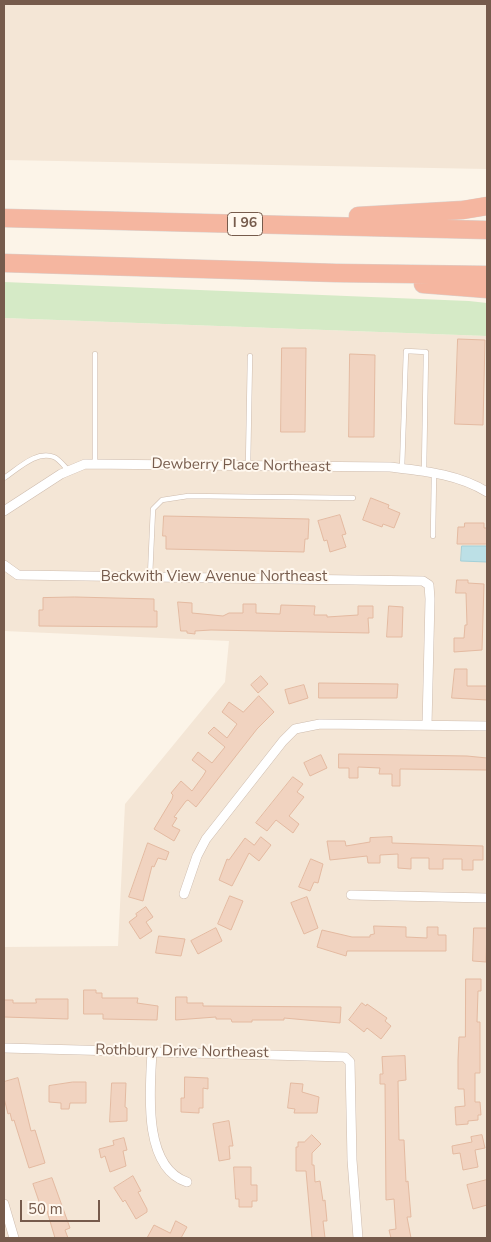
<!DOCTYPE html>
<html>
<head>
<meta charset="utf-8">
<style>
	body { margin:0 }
	#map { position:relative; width:491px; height:1242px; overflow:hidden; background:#fcf4e8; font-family:"Nunito Sans",sans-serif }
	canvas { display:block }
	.frame { position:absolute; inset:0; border:5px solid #765b4c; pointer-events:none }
	.scale { position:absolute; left:20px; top:1200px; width:80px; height:22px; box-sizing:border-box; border:2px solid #765b4c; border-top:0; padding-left:6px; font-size:15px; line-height:18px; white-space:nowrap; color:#765b4c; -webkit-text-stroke:4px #fff8ef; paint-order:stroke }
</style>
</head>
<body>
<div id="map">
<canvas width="491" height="1242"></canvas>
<div class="frame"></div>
<div class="scale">50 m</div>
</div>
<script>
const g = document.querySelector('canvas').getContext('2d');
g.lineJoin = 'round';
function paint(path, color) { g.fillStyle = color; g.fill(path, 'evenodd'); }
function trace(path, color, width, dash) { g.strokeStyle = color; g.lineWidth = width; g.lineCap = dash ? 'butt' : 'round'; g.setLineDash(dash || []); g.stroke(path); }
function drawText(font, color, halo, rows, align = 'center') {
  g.font = font + ' "Nunito Sans",sans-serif'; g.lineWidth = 4; g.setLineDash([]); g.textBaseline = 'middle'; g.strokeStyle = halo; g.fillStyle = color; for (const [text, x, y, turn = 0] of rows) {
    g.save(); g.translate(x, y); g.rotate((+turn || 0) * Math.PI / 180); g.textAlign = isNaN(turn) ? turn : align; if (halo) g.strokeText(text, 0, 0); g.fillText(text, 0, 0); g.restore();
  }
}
paint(new Path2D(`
	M4,4H487V169L4,160Z
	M4,318L487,336V1238H4V947L118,946L125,804L225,682L229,641L4,631Z`), '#f4e6d6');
paint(new Path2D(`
	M4,282L469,301L487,303V336L4,318Z`), '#d5eac6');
const water = new Path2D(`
	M462,546H487V562L461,561Z`);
paint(water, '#bce0e6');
trace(water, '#a3d0d8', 1);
const building = new Path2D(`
	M458,339L485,340L483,425L455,424Z
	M282,348H306L305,432H281Z
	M350,354L375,355L374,437H349Z
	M371,498L389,505L388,508L400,513L394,528L383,524L382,527L363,520Z
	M340,515L346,534L342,535L346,547L330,552L327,540L324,541L318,521Z
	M164,516L309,519L308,539H305L304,552L166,549V536H163Z
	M465,523H484V528H487V544H457L458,527H464Z
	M457,580H468V583L484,584L482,650L454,652V638H464L465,625H467L466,593H456Z
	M75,597L154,599V611H157V627L39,626V610H43V598Z
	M178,602L192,603V613L223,616L229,613H243V604H256V613L280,614L281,605L315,606L314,615H327V617L358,615V606H373V618H368L369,633L211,630L195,631V634L187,633V631H181Z
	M389,606L403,607L402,637H387Z
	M455,669H467V686H487V700L452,698Z
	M261,676L268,684L258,693L251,685Z
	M319,683L398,684L397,698H319Z
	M304,685L308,698L289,704L285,690Z
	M259,696L274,712L257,729L196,807L188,800L186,801L174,817L177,818L172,826L180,830L174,841L154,829L172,799L173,795L171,793L181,781L192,791L203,776L206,771L192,760L198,752L212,763L225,747L208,733L214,727L227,738L237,724L222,712L229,702L243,712Z
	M339,754L467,756L487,758V770L400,769V786H392V774H379L380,768L358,767V778H349V768H339Z
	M321,755L327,768L310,776L304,763Z
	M293,777L303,784L297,792L304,797L289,816L299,824L293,833L276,820L267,831L256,823Z
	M261,837L271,845L259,861L249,853L232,886L219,880L227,859L229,860L245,838L254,845Z
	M392,837V843L483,846V860H473V870H462V859H443V869H429V858H411V869L398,868V854L380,855V863H368L367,856L330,860L327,841H345L346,846L370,842V838Z
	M148,843L169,852L166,860L158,858L154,867L152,866L143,901L129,897Z
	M311,859L323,864L318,883L314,882L310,891L299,887Z
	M230,896L243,901L231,930L218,924Z
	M307,897L318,928L304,934L291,903Z
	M146,907L153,917L146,922L152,931L140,939L129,922L137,916L136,914Z
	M374,926L406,927V937L427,938V927H438V935H446V951H347L346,956L317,947L322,930L352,937H370V935L374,934Z
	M216,928L222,941L198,954L191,941Z
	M474,928H487L486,962L473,961Z
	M159,936L185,939L181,956L156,953Z
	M466,979H481V991H478L477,1022H480V1073H475V1102H480L481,1115H478V1120L468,1121V1124L456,1125L455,1107L465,1106L464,1089H458V1060L459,1037H465Z
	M84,990H96V993H102V998H138L137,1003L158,1006L157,1020L103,1019V1014H84Z
	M176,997H187V1003H203V1006L341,1007L340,1023L284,1018V1020H252V1022H232L231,1019H216V1017L176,1020Z
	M36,999H68V1019L4,1017V1000H13V1003H36Z
	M362,1003L366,1006L367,1004L387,1018L385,1021L391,1026L381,1039L367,1028L364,1032L349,1020Z
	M405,1056L406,1080L398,1081L399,1140H404L406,1182L408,1181L411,1217H407L411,1238H391L389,1230L396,1229L394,1199L386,1200L385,1084H380V1074H383L382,1057Z
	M185,1077L208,1078V1089L203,1088V1108H199V1113L181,1112V1098H184Z
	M18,1078L31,1131L35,1130L45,1163L29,1168L14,1120L12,1121L10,1113L8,1114L4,1098V1082Z
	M73,1082H86V1103H70L69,1109H61V1103L49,1102V1086Z
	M112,1083H126L125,1107L127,1108V1121L110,1122Z
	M291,1083L303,1084L302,1092L319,1097L317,1113H294L295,1109L288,1108Z
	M229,1121L233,1146H229L230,1159L219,1161L213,1124Z
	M312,1135L321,1144L312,1153V1165H314L315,1182L320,1181L323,1201L325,1200L327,1221H323L325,1238H312L306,1171H296V1147H298V1142H304Z
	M482,1135L485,1148L475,1150L478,1167L463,1170L460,1153L453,1154L452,1146L472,1142L471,1137Z
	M124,1138L127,1150L123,1151L126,1166L110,1172L105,1156L101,1158L99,1149L114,1145L113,1141Z
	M234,1167H251V1185H257V1201H252V1207H239V1199H236Z
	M133,1176L141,1191L138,1192L147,1209V1212L136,1219L125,1200L123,1202L114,1188Z
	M52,1178L70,1228L65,1230L68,1238H55L47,1211L43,1213L33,1184Z
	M487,1180V1205L473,1209L467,1185Z
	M176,1221L187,1227L181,1238H147L154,1225L170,1233Z`);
paint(building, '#f1d3c0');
trace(building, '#e4baa1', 1);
const lane = new Path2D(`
	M95,464V354
	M248,466L250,356
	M402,469L406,351L426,352L424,471
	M4,478C18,469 36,450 54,457C59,459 65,467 69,471
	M433,536L434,474
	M150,576L153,509L162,500L188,496L353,498`);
const street = new Path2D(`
	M4,511L61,474L85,464L390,467C424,471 458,474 487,492
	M4,565L18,575L423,581L429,585L430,599L427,725
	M184,894L197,856L206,839L283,741L295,729L320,724L487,726
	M351,895L487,898
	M4,1048L345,1057L350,1062L352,1160L358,1238
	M152,1052C150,1089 142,1167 187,1182
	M4,1204L14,1238`);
const highway = new Path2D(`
	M358,216L463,210L487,206
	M4,218L487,230
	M4,263L336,273L487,275
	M423,284L487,289`);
trace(lane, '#cebcae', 5.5);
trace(street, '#cebcae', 10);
trace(highway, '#d9d1cd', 19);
trace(lane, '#fff', 4.5);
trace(street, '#fff', 9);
trace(highway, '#f5b6a0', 18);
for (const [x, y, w] of [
	[245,224,35]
]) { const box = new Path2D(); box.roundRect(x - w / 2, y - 11.5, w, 23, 4); g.fillStyle = '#fff8ef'; g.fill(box); trace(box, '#765b4c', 1); }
drawText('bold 14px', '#765b4c', null, [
	["I 96",245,224]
]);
drawText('15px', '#765b4c', '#fff8ef', [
	["Dewberry Place Northeast",241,466,1],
	["Beckwith View Avenue Northeast",214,577],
	["Rothbury Drive Northeast",182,1052,1]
]);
</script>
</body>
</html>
